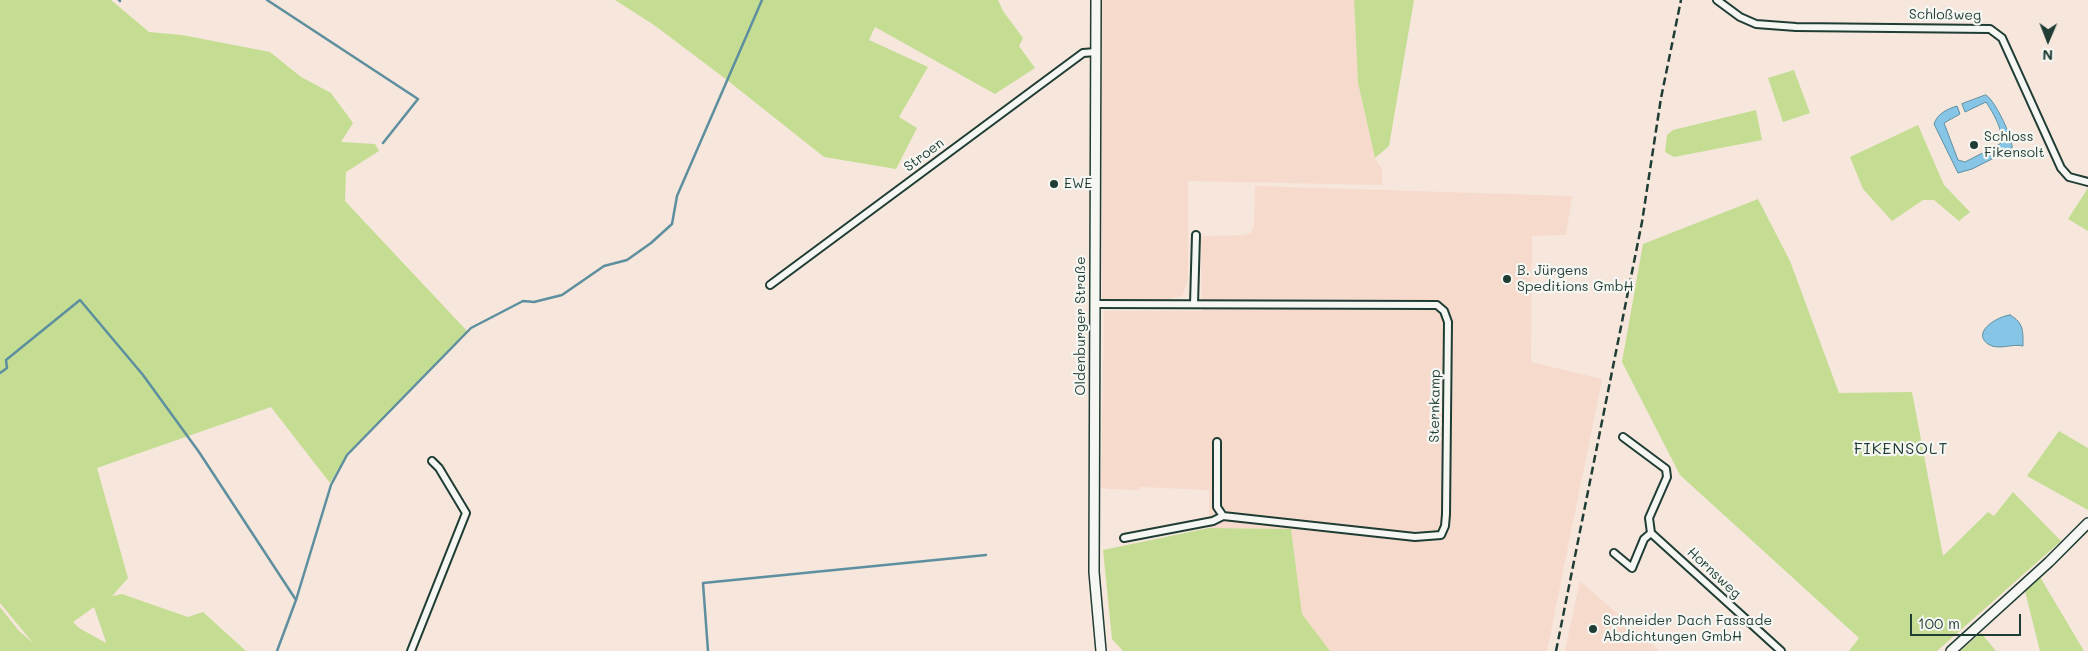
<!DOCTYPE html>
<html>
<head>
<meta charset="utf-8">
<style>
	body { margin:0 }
	#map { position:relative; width:2088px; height:651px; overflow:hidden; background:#f6e6dc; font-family:Mali,sans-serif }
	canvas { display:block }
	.north { position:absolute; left:2023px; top:15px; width:50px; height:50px; -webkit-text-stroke:4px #f6f6f2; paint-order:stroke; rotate:181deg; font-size:14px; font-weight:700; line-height:20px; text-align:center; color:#1f3d34 }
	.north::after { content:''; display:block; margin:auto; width:18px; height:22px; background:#1f3d34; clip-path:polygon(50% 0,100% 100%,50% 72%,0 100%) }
	.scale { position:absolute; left:1910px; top:614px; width:111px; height:22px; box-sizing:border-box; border:2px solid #1f3d34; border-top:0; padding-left:6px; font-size:15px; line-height:18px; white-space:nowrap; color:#1f3d34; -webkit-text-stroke:4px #f6f6f2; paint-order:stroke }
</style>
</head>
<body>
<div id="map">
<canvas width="2088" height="651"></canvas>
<div class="north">N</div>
<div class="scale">100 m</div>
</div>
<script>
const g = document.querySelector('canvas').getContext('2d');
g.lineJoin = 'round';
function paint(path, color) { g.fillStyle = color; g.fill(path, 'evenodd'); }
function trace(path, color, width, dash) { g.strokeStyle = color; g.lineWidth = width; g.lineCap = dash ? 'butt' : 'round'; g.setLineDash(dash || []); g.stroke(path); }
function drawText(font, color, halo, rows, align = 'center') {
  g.font = font + ' Mali,sans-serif'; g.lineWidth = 4.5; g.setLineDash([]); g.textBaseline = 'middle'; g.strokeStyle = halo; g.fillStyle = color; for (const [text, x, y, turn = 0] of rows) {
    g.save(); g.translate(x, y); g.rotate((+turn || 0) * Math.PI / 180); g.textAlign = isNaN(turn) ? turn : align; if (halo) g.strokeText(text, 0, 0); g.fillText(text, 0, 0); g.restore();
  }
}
paint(new Path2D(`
	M1101,0H1354L1358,83L1375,158L1382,169V185L1188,181V280L1182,296L1165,300L1102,299Z
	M1255,186L1572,196L1566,235L1532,236L1531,362L1602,379L1547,651H1330L1302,615L1291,529L1209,528V490L1140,487V490L1107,489L1101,487L1104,311H1202L1201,236L1243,235L1251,233L1254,225Z
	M1580,581L1660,651H1565Z`), '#f6dbcd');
paint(new Path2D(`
	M0,0H111L149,32L182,35L270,52L301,77L331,93L353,123L341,142L375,144L379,151L346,172L345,201L467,331L347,455L330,483L271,407L97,468L128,578L112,596L122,594L188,617L203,612L246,651H0V607L19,631L33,643L0,603ZM94,607L106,642V643L79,628L73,622Z
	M615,0H998L1003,11L1023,38L1019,46L1035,68L995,94L875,27L869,40L928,67L899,117L917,128L896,169L824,157L727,80L654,25Z
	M1354,0H1414L1389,146L1375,158L1358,83Z
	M1794,70L1810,113L1783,122L1768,78Z
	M1756,110L1762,140L1674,157L1665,152L1667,135L1673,130Z
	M1918,125L1944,185L1970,212L1959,221L1934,200H1923L1892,221L1863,189L1850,157Z
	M2088,188V231L2068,219Z
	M1758,199L1790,261L1839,393L1912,392L1943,556L1988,512L1994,516L2013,492L2061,541L1937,651H1849L1859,638L1680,475L1622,362L1643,244Z
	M2059,431L2088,448V510L2027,476Z
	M1209,528L1291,529L1302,614L1330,651H1123L1112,639L1103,550Z
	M2040,577L2084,651H2040L2025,591Z
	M1981,633L1996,651H1960Z`), '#c4dd93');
const water = new Path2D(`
	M1986,95C1995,100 2014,140 2012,149L1972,169L1958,173L1934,124C1937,114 1947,109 1957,106L1960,114L1944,123L1958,160L1965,162L2000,144C2005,132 1993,113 1986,102L1965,112L1962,104Z
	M2010,315C2024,323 2023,331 2023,346C2013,343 1998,351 1988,344C1971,332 1998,316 2010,315Z`);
paint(water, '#87c5e7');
trace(water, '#5d8f9f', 1);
trace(new Path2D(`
	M119,0L120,1
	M267,0L418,99L383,143
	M0,373L7,368L6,360L80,300L143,375L199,452L296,600L331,485L347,455L471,328L523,301L534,302L562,295L604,266L627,260L651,243L672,224L677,196L762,0
	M277,651L296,600
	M708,651L703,583L986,555`), '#5d8f9f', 2.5);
const minor = new Path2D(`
	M1717,0L1740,17L1756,24L1796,27L1990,29L2002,38L2061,168L2069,177L2088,182
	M770,285L1083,53L1096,52
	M1095,304L1437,305L1444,311L1448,322L1446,514L1445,526L1441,535L1415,537L1223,516L1217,507V442
	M1194,304L1196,235
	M1623,437L1666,469L1667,477L1649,518L1651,533L1781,651
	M1124,538L1213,521L1223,516
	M1614,553L1632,568L1644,539L1651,533
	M411,651L466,513L439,468L432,461`);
const secondary = new Path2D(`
	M1096,0L1094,572L1101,651
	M1951,651L2049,562L2088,523`);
trace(minor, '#1f3d34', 10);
trace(secondary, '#1f3d34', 12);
trace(minor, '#f6f6f2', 6);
trace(secondary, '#f6f6f2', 9);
trace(new Path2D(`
	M1556,651L1642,222L1661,98L1681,0`), '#1f3d34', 2.5, [8, 4]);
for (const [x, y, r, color] of [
	[1974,145,5,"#1f3d34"],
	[1054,184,5,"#1f3d34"],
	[1507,279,5,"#1f3d34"],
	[1593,629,5,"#1f3d34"]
]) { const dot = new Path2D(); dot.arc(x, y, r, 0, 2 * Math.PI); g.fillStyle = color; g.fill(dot); trace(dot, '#f6f6f2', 2); }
drawText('14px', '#1f3d34', '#f6f6f2', [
	["Schloßweg",1945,15,1],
	["Stroen",924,155,-37],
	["Oldenburger Straße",1081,326,-90],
	["Sternkamp",1435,406,-89],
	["Hornsweg",1714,573,43]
]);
drawText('14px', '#1f3d34', '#f6f6f2', [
	["Schloss",1984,137],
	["Fikensolt",1984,153],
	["EWE",1064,184],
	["B. Jürgens",1517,271],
	["Speditions GmbH",1517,287],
	["Schneider Dach Fassade",1603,621],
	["Abdichtungen GmbH",1603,637]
], 'left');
g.letterSpacing = '1px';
drawText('16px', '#1f3d34', '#f6f6f2', [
	["FIKENSOLT",1901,449]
]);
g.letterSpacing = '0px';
</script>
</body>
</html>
